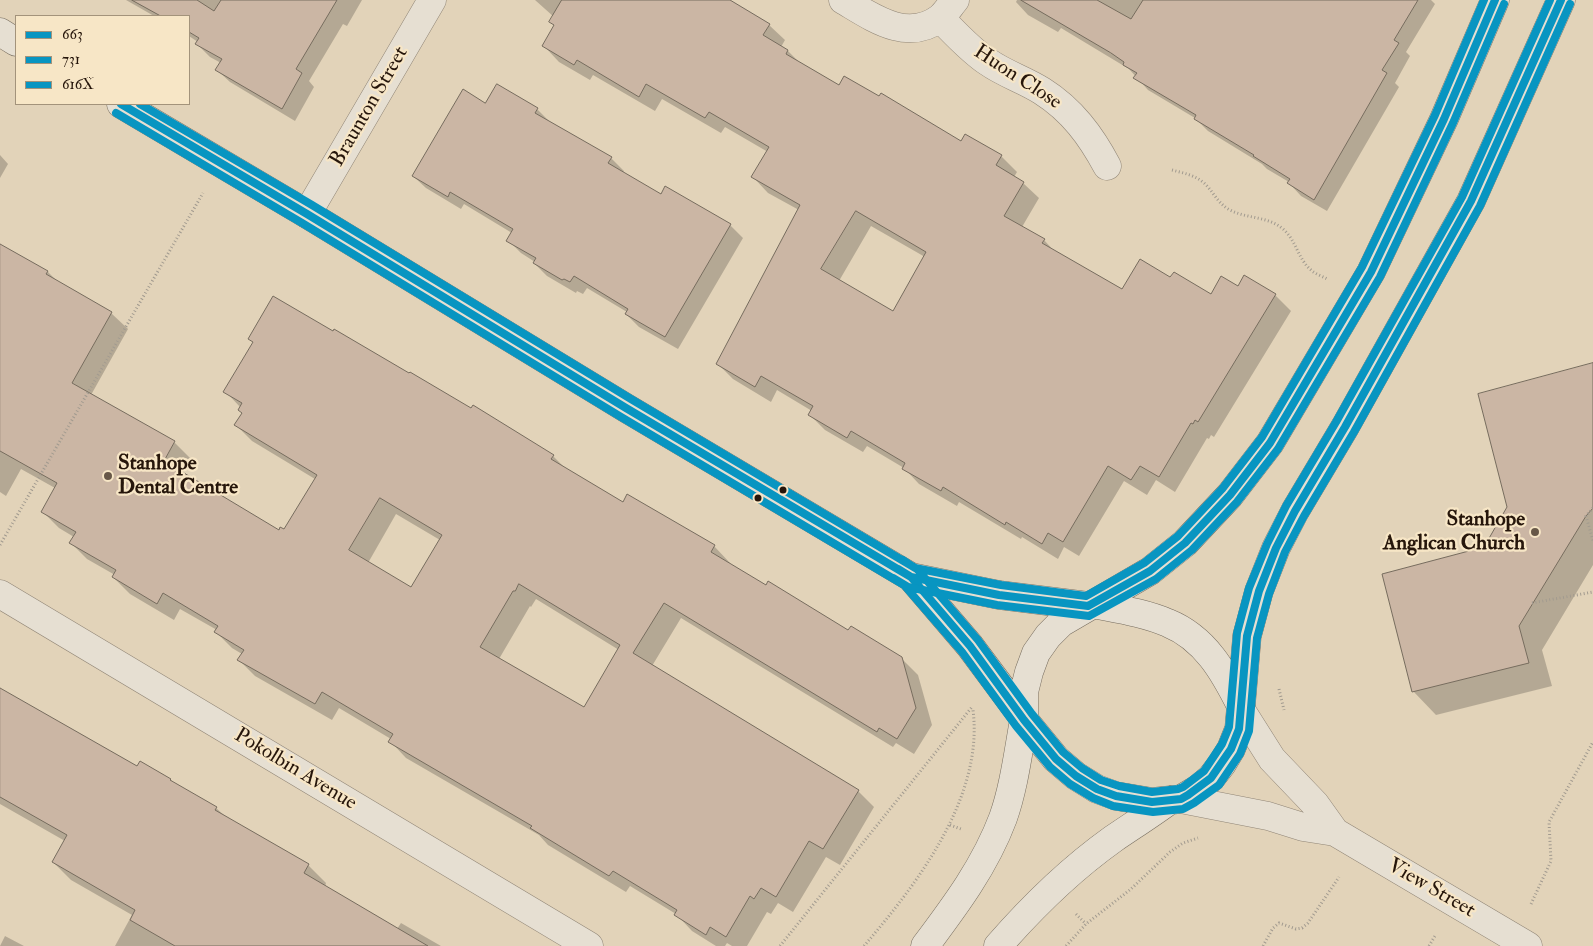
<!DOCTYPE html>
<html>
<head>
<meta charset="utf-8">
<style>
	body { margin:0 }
	#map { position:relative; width:1593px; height:946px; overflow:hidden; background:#e2d3b9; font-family:"IM FELL Double Pica",serif }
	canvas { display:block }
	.legend { position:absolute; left:15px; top:15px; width:175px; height:90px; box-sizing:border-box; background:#f7e6c6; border:1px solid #a3937b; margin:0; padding:6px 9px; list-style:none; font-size:15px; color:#26160b }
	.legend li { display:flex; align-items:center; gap:10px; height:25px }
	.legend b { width:25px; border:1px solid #a3937b }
</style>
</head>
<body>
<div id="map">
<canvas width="1593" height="946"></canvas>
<ul class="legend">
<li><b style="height:6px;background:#0895c1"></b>663</li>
<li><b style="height:6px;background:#0895c1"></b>731</li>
<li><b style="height:6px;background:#0895c1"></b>616X</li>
</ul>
</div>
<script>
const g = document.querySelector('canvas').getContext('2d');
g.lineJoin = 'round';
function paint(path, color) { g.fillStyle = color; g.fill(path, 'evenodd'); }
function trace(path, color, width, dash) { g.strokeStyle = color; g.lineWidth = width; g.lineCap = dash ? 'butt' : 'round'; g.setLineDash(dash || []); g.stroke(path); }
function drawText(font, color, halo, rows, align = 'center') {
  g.font = font + ' "IM FELL Double Pica",serif'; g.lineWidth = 4.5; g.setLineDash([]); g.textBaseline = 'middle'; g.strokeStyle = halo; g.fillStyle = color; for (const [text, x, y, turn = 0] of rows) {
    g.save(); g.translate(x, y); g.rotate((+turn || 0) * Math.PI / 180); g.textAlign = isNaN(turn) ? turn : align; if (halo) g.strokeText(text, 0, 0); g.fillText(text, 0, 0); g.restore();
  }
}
paint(new Path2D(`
	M126,0H362L347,26L343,24L309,81L314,87L295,121L230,82L217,70L221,63L210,57L197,44L198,42L189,36V16H154Z
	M535,0H712L769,25L785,40L781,47L788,51L800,63L839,86L961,142L1001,156L1017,172L1014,177L1023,183L1039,198L1022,227L1044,240L1057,254L1122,291L1171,279L1211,296L1238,288L1244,277L1275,295L1291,311L1214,437L1211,435L1209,439L1207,438L1175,492L1156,480L1147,495L1124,481L1079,556L1064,547L1058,559L1022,537L1021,539L959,502L957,506L919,484L904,468L867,446L863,452L825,430L810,415L812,411L777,390L771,402L733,379L718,364L799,210L768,193L753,177L768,152L725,127L721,133L662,99L655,111L593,75L590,80L559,62L544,46L555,26L551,22L554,17ZM871,226L925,257L893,312L839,281Z
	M1017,0H1431L1435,4L1406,52L1410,56L1395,83L1399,87L1327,211L1301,196L1289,183V182L1267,169L1262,164L1208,131L1195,118L1148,90L1129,69L1061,28L1058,32L1028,15L1016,2Z
	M486,104L537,109L550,122L611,158L624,171L623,173L661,196L730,225L743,238L678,349L639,327L626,314L627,312L587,288L583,294L577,291L576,293L547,276L534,263L535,262L521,253L508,240L512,233L464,204L461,209L426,188L413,176Z
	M0,155L8,164L0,178Z
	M0,245L48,272L57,281L111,313L128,329L91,395L174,442L191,459L182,474L279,532L284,531L315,479L252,441L236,425L243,413L241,408L225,391L553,456L565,468L623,503L714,546L730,563L729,565L848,632L901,658L918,675L932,725L914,754L896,743L893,747L681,618L652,666L858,791L874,807L840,865L826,857L793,912L778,903L771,914L767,912L747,946H732L727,943L725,946H716L692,931L676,914L630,886L626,892L548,845L539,835L406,758L390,741L391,739L339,708L332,720L255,676L239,660L242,654L232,648L216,632L217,630L180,609L174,620L130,594L113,577L115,575L87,559L71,543L74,537L59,528L42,511L55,488L21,469L6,496L0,492ZM396,514L440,540L411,588L368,563ZM536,599L619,650L585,709L499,659L530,606L531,607Z
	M1593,364V565L1542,650L1552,686L1436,715L1413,691L1485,548Z
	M0,689L138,767L140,763L171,780L175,784L216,808L226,817L308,865L326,883L325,887L397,929L401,923L441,946H115L132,915L71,880L53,862L65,841L0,804Z
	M5,936L24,946H0Z`), '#0003');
const building = new Path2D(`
	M132,0H197L214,11L221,0H337L296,69L302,73L282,109L215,70L222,59L195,44L199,38L189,32V16H161Z
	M562,0H730L770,24L763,35L788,50L786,54L839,85L844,76L879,96L881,93L961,141L965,134L1002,155L996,165L1024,182L1004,216L1045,239L1042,243L1122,289L1140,259L1170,277L1174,272L1211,294L1221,276L1238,286L1244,275L1276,294L1198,422L1195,420L1193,424L1191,423L1159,477L1140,466L1131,480L1108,466L1063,542L1048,533L1042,544L1006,522L1005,525L943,487L941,491L902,469L905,463L851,431L847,438L808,415L813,406L761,376L755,387L716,364L800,205L751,177L769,147L709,112L705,118L646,84L639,97L577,60L574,65L542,46L554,25L549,22ZM856,211L926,252L893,311L821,269Z
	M1021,0H1097L1131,19L1143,0H1418L1394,40L1399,43L1382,70L1387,73L1314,200L1287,183L1290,179L1253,156L1254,155L1194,119L1196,115L1133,78L1137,73L1123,65L1124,62L1111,53Z
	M497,84L538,108L535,113L612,157L608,163L661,194L665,186L731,224L665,337L625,314L628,309L574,276L570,282L564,279L562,280L533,263L536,258L506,241L513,229L450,192L448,197L412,176L463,89L485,103Z
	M0,244L48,271L46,274L112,312L72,383L175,441L164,461L279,530L280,527L284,529L317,475L234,425L242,413L238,410L242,403L223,392L253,342L248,339L273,296L333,331L334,329L409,373L410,372L471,408L473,405L554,455L551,459L623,502L627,494L715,545L711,552L766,585L768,581L848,630L851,626L902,657L916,708L897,739L879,728L877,732L664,603L633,653L859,790L823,849L809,841L776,897L761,888L754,899L750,896L726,937L710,927L706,935L674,915L677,910L613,871L609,876L530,828L532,826L388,742L393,734L322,692L315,704L237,660L244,650L214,632L218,626L163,593L157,604L112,577L116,570L69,543L76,532L41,512L57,483L0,451ZM380,498L442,535L411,587L349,550ZM519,584L620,645L584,707L480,647L513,591H515Z
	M1593,363V508L1586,516L1519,626L1529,663L1412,692L1382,574L1484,547L1507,507L1478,394Z
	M0,688L137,766L140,761L171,779L170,780L217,807L215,810L309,864L304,873L428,946H175L130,920L135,910L52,862L67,835L0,797Z`);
paint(building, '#cbb6a4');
trace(building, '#766c5e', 1);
const street = new Path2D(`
	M843,0C872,17 907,43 940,18C945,14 950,6 955,0
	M940,18C955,33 970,50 988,62C1005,74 1025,80 1042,91C1072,110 1091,136 1107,166
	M307,214L432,0
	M0,594L589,946
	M1241,710L1272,759L1315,804L1335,832
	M1181,799L1268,816L1303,827L1335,832L1528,946`);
const secondary = new Path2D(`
	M1495,0L1444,119L1371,272L1270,443L1230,495L1185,543L1150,571L1061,623L1048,636L1036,653L1029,672L1024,692V720L1056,759L1076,776L1097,789L1116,796L1152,802L1181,799L1198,789L1211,778L1222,764L1231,749L1239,729L1247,636L1259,591L1276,548L1295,511L1345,427L1471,201L1561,0
	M0,32L16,42
	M121,104L307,214L626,408L911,577L999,595L1088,606
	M911,577L970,646L1023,717
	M1093,604C1118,609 1145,613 1168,623C1205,638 1224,672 1241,706
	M925,946C955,906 985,866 1003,818C1014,787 1018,753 1024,720
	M998,946C1032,907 1071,869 1113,839C1132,826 1151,814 1170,800`);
trace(street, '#908576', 29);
trace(secondary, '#766c5e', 29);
trace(new Path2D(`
	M1172,170C1183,173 1195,175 1204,183C1213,191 1218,204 1230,210C1247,219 1268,216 1283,229C1296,240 1298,259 1311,270C1315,274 1322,276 1327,279
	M1593,508L1586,516L1593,541
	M0,545L203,193
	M1532,603L1593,592
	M1279,689L1284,710
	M950,825L961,829
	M1531,904L1551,861L1549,822L1593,742
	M1076,914L1086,924
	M780,946L972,707
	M864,946C917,884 984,797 973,710
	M1066,946L1086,924L1131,889L1170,852L1183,843L1198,838
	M1263,946L1273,928L1279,923L1296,929L1302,928L1308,923L1339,877
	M1429,946L1435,936`), '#a19a8f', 3, [1, 2.5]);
trace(street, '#e6dfd2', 28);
trace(secondary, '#e6dfd2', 28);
trace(new Path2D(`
	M121,104L307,214L626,408L911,577L970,646L1024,720L1056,759L1076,776L1097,789L1116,796L1152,802L1181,799L1188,795L1211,778L1231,749L1239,729L1247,636L1259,591L1276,548L1295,511L1345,427L1471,201L1561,0
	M898,569L911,577L999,595L1088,606L1150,571L1185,543L1230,495L1270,443L1371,272L1444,119L1495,0`), '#0895c1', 8);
trace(new Path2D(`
	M116,113L302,223L621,417L904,585L962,652L1016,726L1050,767L1070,784L1093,798L1113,806L1153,812L1183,809L1194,803L1219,785L1240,754L1249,731L1257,638L1269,594L1285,552L1304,516L1354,432L1480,206L1570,4
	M893,578L908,587L997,605L1089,616L1156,579L1192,550L1237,502L1278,449L1380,277L1453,123L1504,4`), '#0895c1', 8);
trace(new Path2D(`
	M140,104L312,205L631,399L917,569L978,640L1032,714L1063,752L1082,768L1101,780L1119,786L1152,792L1178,789L1183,787L1204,771L1222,744L1229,727L1237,633L1249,588L1267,544L1286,506L1336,422L1462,197L1550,0
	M903,560L915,568L1001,585L1086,596L1144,563L1178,536L1222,489L1262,437L1362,267L1435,115L1484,0`), '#0895c1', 8);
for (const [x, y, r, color] of [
	[108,476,5,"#685848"],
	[783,490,4.5,"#26160b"],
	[758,498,4.5,"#26160b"],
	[1535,532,5,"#685848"]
]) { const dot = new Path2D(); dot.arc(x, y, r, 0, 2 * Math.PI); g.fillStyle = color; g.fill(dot); trace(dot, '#f7e6c6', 2); }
drawText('21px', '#26160b', '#f7e6c6', [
	["Huon Close",1017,78,33],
	["Braunton Street",370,107,-60],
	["Pokolbin Avenue",295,770,31],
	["View Street",1431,889,30]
]);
drawText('bold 21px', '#26160b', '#f7e6c6', [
	["Stanhope",118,464],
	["Dental Centre",118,488],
	["Stanhope",1525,520,"right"],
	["Anglican Church",1525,544,"right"]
], 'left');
</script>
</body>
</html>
